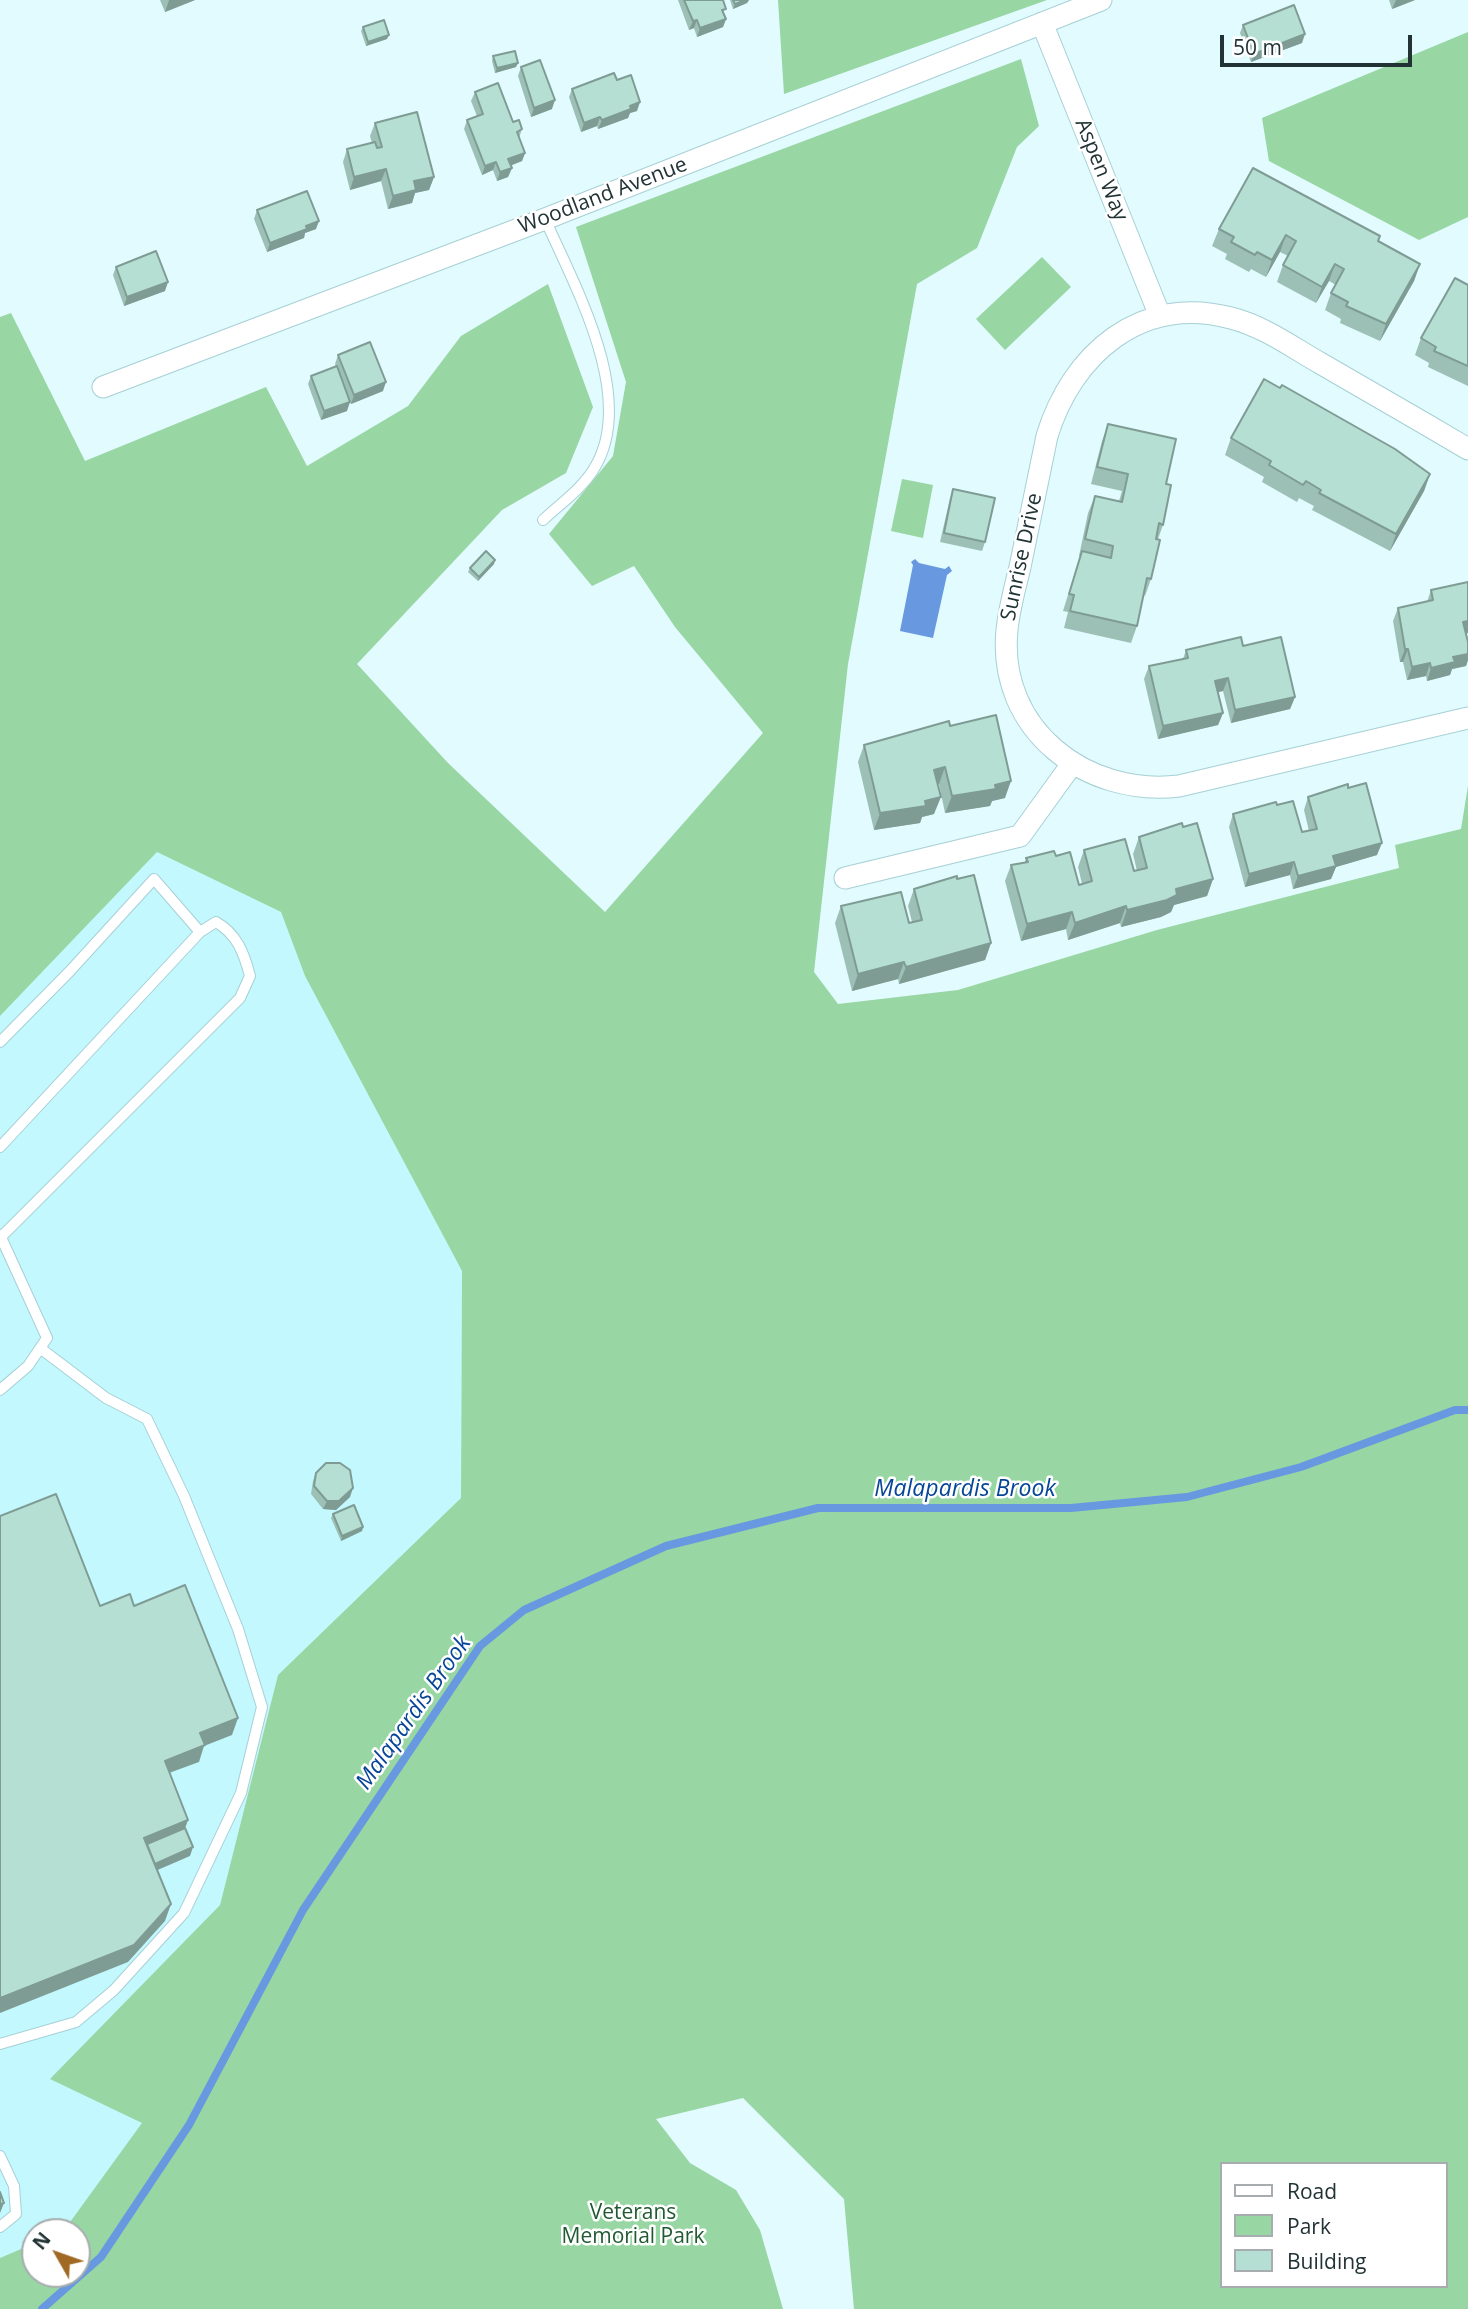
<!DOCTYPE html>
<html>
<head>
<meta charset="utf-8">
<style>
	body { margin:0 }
	#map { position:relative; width:1468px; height:2309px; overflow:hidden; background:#e1fbfe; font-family:"Open Sans",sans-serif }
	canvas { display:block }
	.legend { position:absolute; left:1220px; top:2162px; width:228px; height:126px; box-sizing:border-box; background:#fff; border:2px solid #a7adae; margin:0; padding:9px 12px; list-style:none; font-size:21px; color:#223335 }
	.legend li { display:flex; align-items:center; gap:14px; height:35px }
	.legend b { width:35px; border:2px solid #a7adae }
	.north { position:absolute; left:21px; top:2218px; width:70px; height:70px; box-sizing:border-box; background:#fff; border:2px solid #a7adae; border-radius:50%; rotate:310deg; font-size:19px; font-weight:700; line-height:28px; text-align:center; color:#223335 }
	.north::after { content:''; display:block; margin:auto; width:24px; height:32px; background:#a06924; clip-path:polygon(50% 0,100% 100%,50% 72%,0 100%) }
	.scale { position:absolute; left:1220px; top:35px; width:192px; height:32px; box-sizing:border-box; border:4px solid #223335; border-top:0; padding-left:9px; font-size:21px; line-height:24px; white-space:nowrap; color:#223335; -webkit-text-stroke:5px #fff; paint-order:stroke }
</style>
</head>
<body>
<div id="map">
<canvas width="1468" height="2309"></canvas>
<ul class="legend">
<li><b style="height:9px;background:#fff"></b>Road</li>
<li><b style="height:19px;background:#98d6a3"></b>Park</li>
<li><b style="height:19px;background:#b6dfd4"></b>Building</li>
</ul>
<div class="north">N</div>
<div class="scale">50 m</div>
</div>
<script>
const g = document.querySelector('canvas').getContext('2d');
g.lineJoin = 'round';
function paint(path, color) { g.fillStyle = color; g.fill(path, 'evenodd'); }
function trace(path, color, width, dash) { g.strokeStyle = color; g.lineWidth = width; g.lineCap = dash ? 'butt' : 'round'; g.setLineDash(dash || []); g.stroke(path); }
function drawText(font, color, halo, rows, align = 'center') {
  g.font = font + ' "Open Sans",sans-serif'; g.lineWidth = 5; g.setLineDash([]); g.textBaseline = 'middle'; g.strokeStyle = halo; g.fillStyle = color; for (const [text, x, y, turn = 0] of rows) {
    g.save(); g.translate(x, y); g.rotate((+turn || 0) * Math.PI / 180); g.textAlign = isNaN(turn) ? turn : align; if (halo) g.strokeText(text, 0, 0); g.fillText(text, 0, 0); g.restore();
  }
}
paint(new Path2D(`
	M157,852L281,912L305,976L462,1271L461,1498L278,1675L220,1905L51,2079L143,2123L65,2229L35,2232V2243L0,2258V1016Z`), '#c2f8fe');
paint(new Path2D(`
	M778,0H1047L784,94Z
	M1468,32V217L1419,240L1269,161L1262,118Z
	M1021,59L1039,126L1017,147L977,248L917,284L848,664L814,972L838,1004L958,990L1157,930L1399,868L1395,845L1461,829L1468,786V2309H854L844,2199L743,2098L656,2119L690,2163L736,2190L760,2230L783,2309H0V2258L35,2243V2274H77V2232H59L65,2229L142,2123L50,2079L220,1905L278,1675L461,1498L462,1271L305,976L281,912L157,852L0,1016V317L11,313L85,461L266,387L307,466L408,406L461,336L548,284L593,407L566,473L502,510L357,664L448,763L605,912L763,733L675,627L634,566L592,586L549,534L613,456L626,382L576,227ZM1221,2164H1445V2286H1221Z
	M1042,257L1071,287L1005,350L976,319Z
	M902,479L933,485L923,538L891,531Z`), '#98d6a3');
paint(new Path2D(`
	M915,559L919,563L945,569L949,566L952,571L947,575L933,638L900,631L913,565L911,562Z`), '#6898e0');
trace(new Path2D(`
	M42,2309L101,2257L189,2125L303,1910L480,1646L524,1610L666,1546L818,1508H1071L1187,1497L1301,1467L1455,1410H1468`), '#6898e0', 8);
const service = new Path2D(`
	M543,520C560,504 583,488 595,467C637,396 574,285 545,219
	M0,1042L70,971L154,879L200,932
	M0,1147L200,932L216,922C237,934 244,953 250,976L240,998L1,1237
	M0,1235L47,1338L28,1366L0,1390
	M0,2044L76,2022L114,1990L184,1913L241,1793L262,1707L238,1629L184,1496L147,1419L106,1398L40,1348
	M0,2156L14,2186L16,2214L0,2227`);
const minor = new Path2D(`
	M1042,23L1160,316
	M103,387L545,219L1101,0
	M1468,449C1419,420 1370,392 1320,363C1292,347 1263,326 1231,318C1141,294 1072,354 1047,436C1038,480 1029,524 1020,567C1015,588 1009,609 1007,630C997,730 1087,797 1179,786L1468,718
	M845,878L1020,836L1072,764`);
trace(service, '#a6d0d5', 12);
trace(minor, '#a6d0d5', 23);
trace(service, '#fff', 10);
trace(minor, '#fff', 21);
paint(new Path2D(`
	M160,0H195L165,12Z
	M678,0H723L724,15L726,19L723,27L697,37L694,28L689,30Z
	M730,0H749L747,3L733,9Z
	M1389,0H1415L1392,9Z
	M1243,25L1302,43L1251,62L1240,33Z
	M363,27L387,39L366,46L361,31Z
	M493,56L516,67L495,73L492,61Z
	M521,67L552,109L531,117L518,76Z
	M617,80L637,111L630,113L628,118L598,129L597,126L581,132L569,97L572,89Z
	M475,92L522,129L519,138L525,153L522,161L511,165L512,168L508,177L497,181L493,170L482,175L464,129L467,120L477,116L471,101Z
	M375,123L434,177L429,190L415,193L412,203L388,209L381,181L350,190L343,162L347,149L372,143L370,136Z
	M257,210L316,229L305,233L304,238L267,252L254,219Z
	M1219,229L1379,241L1420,264L1414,281L1380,341L1340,323L1341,319L1325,310L1331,293L1336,285L1329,281L1316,303L1277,282L1283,265L1288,256L1280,252L1266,277L1251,269L1249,272L1225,259L1227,254L1212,246Z
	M116,267L165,291L124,306L113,275Z
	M1468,285V386L1428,367L1429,363L1415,355L1421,338Z
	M338,355L383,391L351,404L341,379L347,411L321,420L308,384L311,376L336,367L335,364Z
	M1108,424L1166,484L1163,525L1158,539L1151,579L1145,596L1144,595L1137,626L1131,643L1064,628L1068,612L1063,611L1080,556H1079L1088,513L1095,496L1119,501L1122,491L1091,484L1102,441Z
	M1231,438L1430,474L1424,491L1390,551L1312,510L1314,506L1299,498L1297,502L1262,482L1264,477L1225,455Z
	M953,489L985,542L982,551L940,542L950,498Z
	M494,564L478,581L468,572L470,568Z
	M1431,590L1468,633L1466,634L1468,642V660L1466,666L1452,669L1450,675L1427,681L1426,676L1407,680L1403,662H1400L1393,621L1398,608L1427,602Z
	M1243,646L1295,697L1290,709L1231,723L1223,691L1218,692L1223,713L1218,725L1158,739L1144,679L1149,666L1183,659L1186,650Z
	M950,726L1005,798L992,801L990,806L945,813L939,784H937L934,814L922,817L920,823L874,830L858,762L864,745Z
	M1308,797L1377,855L1336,867L1331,879L1293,889L1290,875L1245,887L1229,827L1233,814L1277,805L1302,832L1309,831L1304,810Z
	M1183,827L1213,879L1207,896L1174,905L1171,912L1161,917L1121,927L1120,923L1068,940L1066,929L1021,941L1005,881L1011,865L1025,862L1026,858L1056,856L1079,885L1082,884L1078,867L1084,850L1134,871H1137L1133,854L1139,837Z
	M957,879L991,943L985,960L899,984L898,979L852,991L835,923L841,906L909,923L912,922L908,906L914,889Z
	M316,1473L350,1497L336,1510L323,1509L311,1494L313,1481Z
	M333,1514L363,1527L362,1531L341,1541L331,1518Z`), '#9dc0b6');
paint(new Path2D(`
	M169,0H195L165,12Z
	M746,0H749L747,3L733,9L735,4Z
	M1396,0H1415L1392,9Z
	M726,19L723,27L697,37L700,28Z
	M697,20L694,28L689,30L693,21Z
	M1305,34L1302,43L1251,62L1254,54Z
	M389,35L387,39L366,46L368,42Z
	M518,63L516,67L495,73L497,68Z
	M555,100L552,109L531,117L534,108Z
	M640,102L637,111L630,113L628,118L598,129L602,120L630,106Z
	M600,117L597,126L581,132L584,123Z
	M525,153L522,161L505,168L508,159Z
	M496,162L493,170L482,175L485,166Z
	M512,168L508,177L497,181L500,172Z
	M386,169L381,181L350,190L354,177Z
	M434,177L429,190L415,193L412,203L388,209L393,196L414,181Z
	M319,221L316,229L305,233L304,238L267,252L270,243L306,226Z
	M1286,235L1280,252L1266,277L1272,260Z
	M1335,264L1329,281L1316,303L1322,287Z
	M1420,264L1414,281L1380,341L1386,324Z
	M168,282L165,291L124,306L127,297Z
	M386,382L383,391L351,404L354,395Z
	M350,402L347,411L321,420L324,411Z
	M1430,474L1424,491L1390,551L1396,534Z
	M495,560L494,564L478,581L479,577Z
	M1468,621V633L1459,635L1463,622Z
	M1405,649H1408L1403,662H1400Z
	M1468,654V660L1466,666L1452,669L1450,675L1427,681L1431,668L1453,657Z
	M1430,663L1426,676L1407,680L1412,667Z
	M1228,678L1223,691L1211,694L1215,681Z
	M1295,697L1290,709L1231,723L1235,710Z
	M1223,713L1218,725L1158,739L1163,726Z
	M945,767L939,784L928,786L934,770Z
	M1011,781L1005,798L992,801L990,806L945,813L952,796Z
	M941,797L934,814L922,817L920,823L874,830L880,813Z
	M1382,843L1377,855L1336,867L1331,879L1293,889L1298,876L1333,856Z
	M1294,862L1290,875L1245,887L1249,874Z
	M1213,879L1207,896L1174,905L1171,912L1161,917L1121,927L1127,910L1176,889Z
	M1126,906L1120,923L1068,940L1075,923Z
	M1072,912L1066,929L1021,941L1027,924Z
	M991,943L985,960L899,984L906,967Z
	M904,962L898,979L852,991L858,974Z
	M353,1488L350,1497L336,1510L323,1509L327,1501Z
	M363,1527L362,1531L341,1541L342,1536Z
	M238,1718L232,1735L204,1746L199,1762L158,1777L165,1761L200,1733Z
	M188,1820L182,1837L144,1852V1838Z
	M193,1847L190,1856L146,1875L150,1866Z
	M171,1904L165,1921L128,1962L0,2013V1998Z
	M4,2203L0,2213V2204Z`), '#7f9c94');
const building = new Path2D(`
	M684,0H723L726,9L722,10L726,19L700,28L697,20L693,21Z
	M733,0H746L735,4Z
	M1294,5L1305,34L1254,54L1243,25Z
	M384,20L389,35L368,42L363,27Z
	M515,51L518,63L497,68L493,56Z
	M540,60L555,100L534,108L521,67Z
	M614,73L617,80L631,75L640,102L630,106L631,109L602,120L600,117L584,123L572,89Z
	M498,83L513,122L519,120L522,129L517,132L525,153L508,159L512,168L500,172L496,162L485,166L467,120L483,114L475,92Z
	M417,112L434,177L414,181L416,190L393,196L386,169L354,177L347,149L375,142L377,148L382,147L375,123Z
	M1253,168L1380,236L1378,241L1420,264L1386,324L1346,306L1348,302L1331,293L1344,269L1335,264L1322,287L1283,265L1296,241L1286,235L1272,260L1257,252L1255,255L1231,242L1234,237L1219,229Z
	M307,191L319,221L306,226L307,229L270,243L257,210Z
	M156,251L168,282L127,297L116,267Z
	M1455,278L1468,285V366L1434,351L1436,347L1421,338Z
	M370,342L386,382L354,395L338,355Z
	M337,366L350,402L324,411L311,376Z
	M1264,379L1280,388L1282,385L1395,449L1430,474L1396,534L1319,493L1321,490L1306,481L1303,485L1269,465L1271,461L1231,438Z
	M1108,424L1176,439L1166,484L1171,485L1163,525L1159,523L1156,539L1160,540L1151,579L1147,578L1137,626L1070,611L1074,595L1069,594L1082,551L1111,558L1113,546L1085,539L1095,496L1122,502L1128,474L1097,467Z
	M953,489L995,498L985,542L944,533Z
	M486,551L495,560L479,577L470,568Z
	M1468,582V621L1463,622L1468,642V654L1453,657L1455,662L1431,668L1430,663L1412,667L1408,649H1405L1398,608L1433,600L1431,590Z
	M1241,637L1243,646L1281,637L1295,697L1235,710L1228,678L1215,681L1223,713L1163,726L1149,666L1188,658L1186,650Z
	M996,715L1011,781L995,785L996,789L952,796L945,767L934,770L941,797L925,801L926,806L880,813L864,745L949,721L950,726Z
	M1366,783L1382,843L1333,856L1336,866L1298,876L1294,862L1249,874L1233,814L1276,802L1277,805L1293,801L1302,832L1317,829L1308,797L1348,784V788Z
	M1182,823L1183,827L1197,823L1213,879L1176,889L1177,895L1167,900L1127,910L1126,906L1075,923L1072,912L1027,924L1011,865L1028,862L1026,858L1054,851L1056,856L1070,852L1079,885L1092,881L1084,850L1125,839L1134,871L1147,868L1139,837Z
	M974,875L991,943L906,967L904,962L858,974L841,906L901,892L909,923L922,920L914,889L957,876V879Z
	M326,1463H340L350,1470L353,1488L339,1501H327L314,1486L316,1473Z
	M56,1494L100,1606L130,1594L134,1606L185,1585L238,1718L200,1733L205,1745L165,1761L188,1820L144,1838L171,1904L134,1945L0,1998V1516Z
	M354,1505L363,1527L342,1536L333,1514Z
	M185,1828L193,1847L155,1864L147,1844Z
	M0,2192L4,2203L0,2204Z`);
paint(building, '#b6dfd4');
trace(building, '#7f9c94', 2);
drawText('21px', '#223335', '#fff', [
	["Aspen Way",1101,170,68],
	["Woodland Avenue",603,196,-21],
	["Sunrise Drive",1022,557,-78]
]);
drawText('21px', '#215a31', '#fff', [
	["Veterans",633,2213],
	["Memorial Park",633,2237]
]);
drawText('italic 23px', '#074599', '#fff', [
	["Malapardis Brook",965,1489],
	["Malapardis Brook",414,1713,-55]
]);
</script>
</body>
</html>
